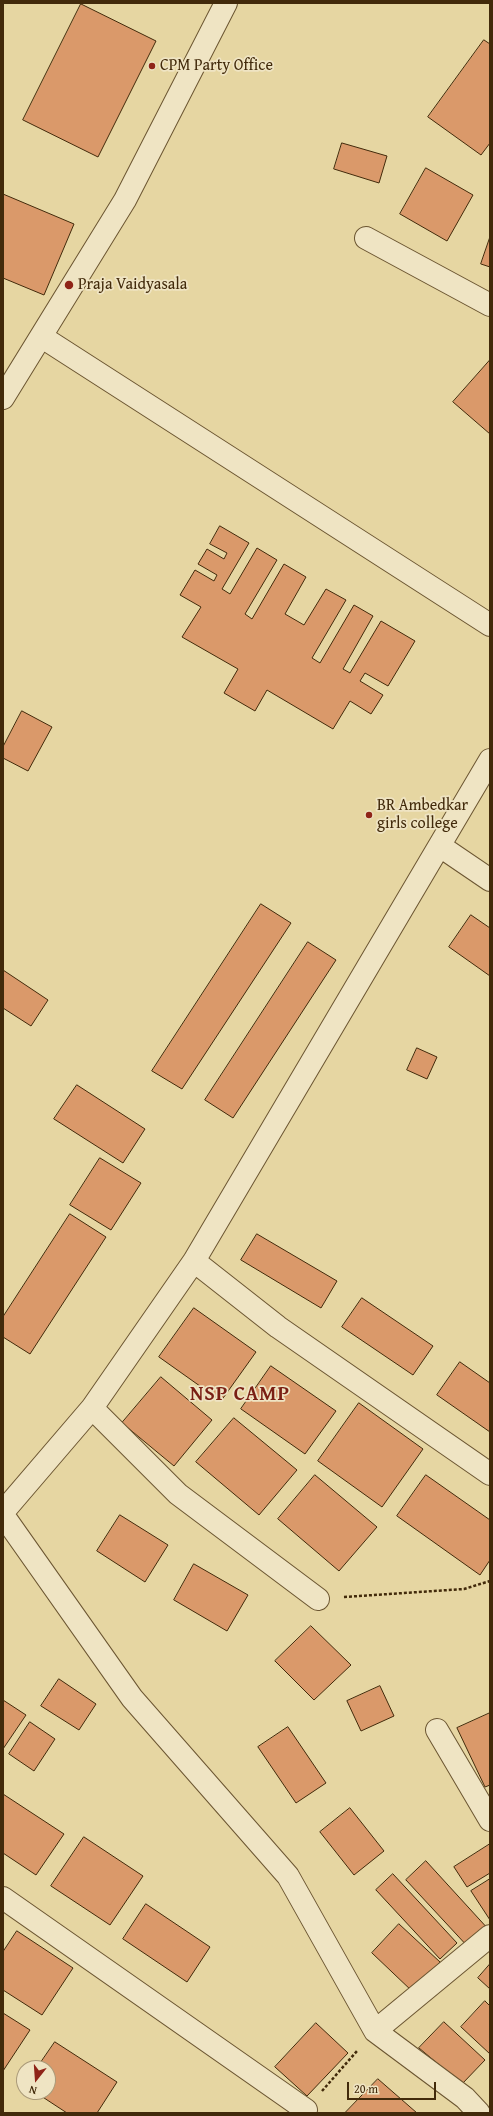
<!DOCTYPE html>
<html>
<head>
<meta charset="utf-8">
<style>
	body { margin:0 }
	#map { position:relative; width:493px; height:2116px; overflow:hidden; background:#e6d6a2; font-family:"Gentium Book Plus",serif }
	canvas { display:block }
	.frame { position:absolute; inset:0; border:4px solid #422a0b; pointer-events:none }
	.north { position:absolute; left:16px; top:2060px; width:40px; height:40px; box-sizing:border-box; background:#efe4c3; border:1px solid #aa9a79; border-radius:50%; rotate:197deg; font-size:11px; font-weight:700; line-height:16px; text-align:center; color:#422a0b }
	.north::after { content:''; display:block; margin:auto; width:14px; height:18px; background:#8f2418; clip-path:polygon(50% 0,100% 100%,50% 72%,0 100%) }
	.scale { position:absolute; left:347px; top:2082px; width:89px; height:18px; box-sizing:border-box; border:2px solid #422a0b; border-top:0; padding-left:5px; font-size:12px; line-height:14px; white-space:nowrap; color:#422a0b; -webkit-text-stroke:3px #efe4c3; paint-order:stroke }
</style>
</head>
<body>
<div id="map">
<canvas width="493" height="2116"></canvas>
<div class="frame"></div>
<div class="north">N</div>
<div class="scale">20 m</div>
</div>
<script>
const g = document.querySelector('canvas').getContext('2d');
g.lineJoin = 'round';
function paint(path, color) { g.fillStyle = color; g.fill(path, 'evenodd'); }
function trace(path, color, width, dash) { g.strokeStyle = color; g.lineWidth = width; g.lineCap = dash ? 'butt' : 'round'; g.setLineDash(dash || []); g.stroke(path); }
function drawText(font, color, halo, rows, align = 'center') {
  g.font = font + ' "Gentium Book Plus",serif'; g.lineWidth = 3.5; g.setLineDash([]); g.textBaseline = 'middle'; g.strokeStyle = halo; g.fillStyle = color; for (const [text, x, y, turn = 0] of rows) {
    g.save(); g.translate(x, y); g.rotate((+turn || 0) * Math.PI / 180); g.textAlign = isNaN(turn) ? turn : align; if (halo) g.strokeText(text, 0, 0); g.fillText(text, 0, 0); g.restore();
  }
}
const building = new Path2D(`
	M81,4L156,41L98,157L23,120Z
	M484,40L490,44V143L481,155L428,117Z
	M342,143L387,156L379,183L334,169Z
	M426,168L473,195L447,241L400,214Z
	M3,194L74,224L44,295L3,278Z
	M490,237V267L481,264Z
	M490,360V434L453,402Z
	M220,526L249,543L222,589L230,594L257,548L277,560L245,614L252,619L284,564L306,577L285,614L304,625L326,589L346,600L312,658L320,663L354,605L373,616L343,669L350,673L381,621L415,641L388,686L365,673L360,681L383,695L371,714L350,701L333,729L267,690L255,711L224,693L238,669L182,637L201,607L180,595L195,570L214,581L217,575L198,564L207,549L224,559L227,553L210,544Z
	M22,711L52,727L28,771L3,758V747Z
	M261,904L291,923L182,1089L152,1071Z
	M471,915L490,928V976L449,947Z
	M308,942L336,960L233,1118L205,1100Z
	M3,970L48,1000L31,1026L3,1008Z
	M417,1048L437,1057L427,1079L407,1070Z
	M77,1085L145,1129L123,1163L54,1119Z
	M100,1158L141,1183L111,1230L70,1205Z
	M70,1214L106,1237L30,1354L3,1337V1317Z
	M257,1234L337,1281L321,1308L241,1260Z
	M362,1298L433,1346L413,1375L342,1327Z
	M194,1308L256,1352L221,1401L159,1357Z
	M460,1362L490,1383V1432L437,1395Z
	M271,1366L336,1411L305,1454L241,1409Z
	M161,1377L212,1420L174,1466L122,1423Z
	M359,1403L423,1449L382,1507L318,1461Z
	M234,1418L297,1470L259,1515L196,1462Z
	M315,1475L377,1527L339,1571L278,1519Z
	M426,1475L490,1520V1560L480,1575L397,1516Z
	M120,1515L168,1545L145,1582L97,1551Z
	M194,1564L248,1595L227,1631L174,1600Z
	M311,1626L351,1665L314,1700L275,1661Z
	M59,1679L96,1704L79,1730L41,1706Z
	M380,1686L394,1716L361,1731L347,1701Z
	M3,1700L26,1715L3,1749Z
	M490,1713V1785L485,1787L457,1728Z
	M30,1722L55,1739L34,1771L9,1754Z
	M288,1727L326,1783L296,1803L258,1747Z
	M3,1794L64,1834L36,1875L3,1853Z
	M350,1808L384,1851L354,1875L320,1832Z
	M84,1837L143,1876L110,1925L51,1886Z
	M490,1844V1873L467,1887L454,1867Z
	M426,1861L490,1931L470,1949L406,1880Z
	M393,1874L457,1943L440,1959L376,1890Z
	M490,1879V1920L471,1891Z
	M146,1904L210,1947L187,1982L123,1939Z
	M399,1924L440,1962L413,1992L372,1953Z
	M17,1931L73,1968L42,2015L3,1990V1952Z
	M490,1964V1989L478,1978Z
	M485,2001L490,2006V2054L461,2027Z
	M3,2013L30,2030L3,2071Z
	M444,2022L485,2060L462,2084L419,2048Z
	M316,2023L348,2053L307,2096L275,2067Z
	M55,2042L117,2082L97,2113H67L35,2092H48V2068H37Z
	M378,2079L417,2113H345Z`);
paint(building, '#da996a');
trace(building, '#422a0b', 1);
const minor = new Path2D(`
	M366,238L490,305
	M42,337L490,625
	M3,398L125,200L226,3
	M440,846L490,880
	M194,1261L278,1327L490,1474
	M92,1408L178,1494L318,1599
	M3,1512L92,1408L194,1261L490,760
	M3,1515L132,1698L288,1876L375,2031L465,2098L479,2113
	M437,1730L490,1820
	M3,1898L306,2110
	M375,2031L490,1936`);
trace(minor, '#6b5531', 24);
trace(new Path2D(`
	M344,1597L464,1589L490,1581
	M322,2091L357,2051`), '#422a0b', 2.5, [3, 2]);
trace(minor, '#efe4c3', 22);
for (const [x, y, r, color] of [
	[152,66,4,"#8f2418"],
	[69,285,5,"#8f2418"],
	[369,815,4,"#8f2418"]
]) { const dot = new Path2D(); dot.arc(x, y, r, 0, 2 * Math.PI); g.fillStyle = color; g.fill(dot); trace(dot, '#efe4c3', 1.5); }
drawText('16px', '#422a0b', '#efe4c3', [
	["CPM Party Office",160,66],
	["Praja Vaidyasala",78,285],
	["BR Ambedkar",377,806],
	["girls college",377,824]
], 'left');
g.letterSpacing = '1px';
drawText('bold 20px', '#7a1f14', '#efe4c3', [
	["NSP CAMP",240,1395]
]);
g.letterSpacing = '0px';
</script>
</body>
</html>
